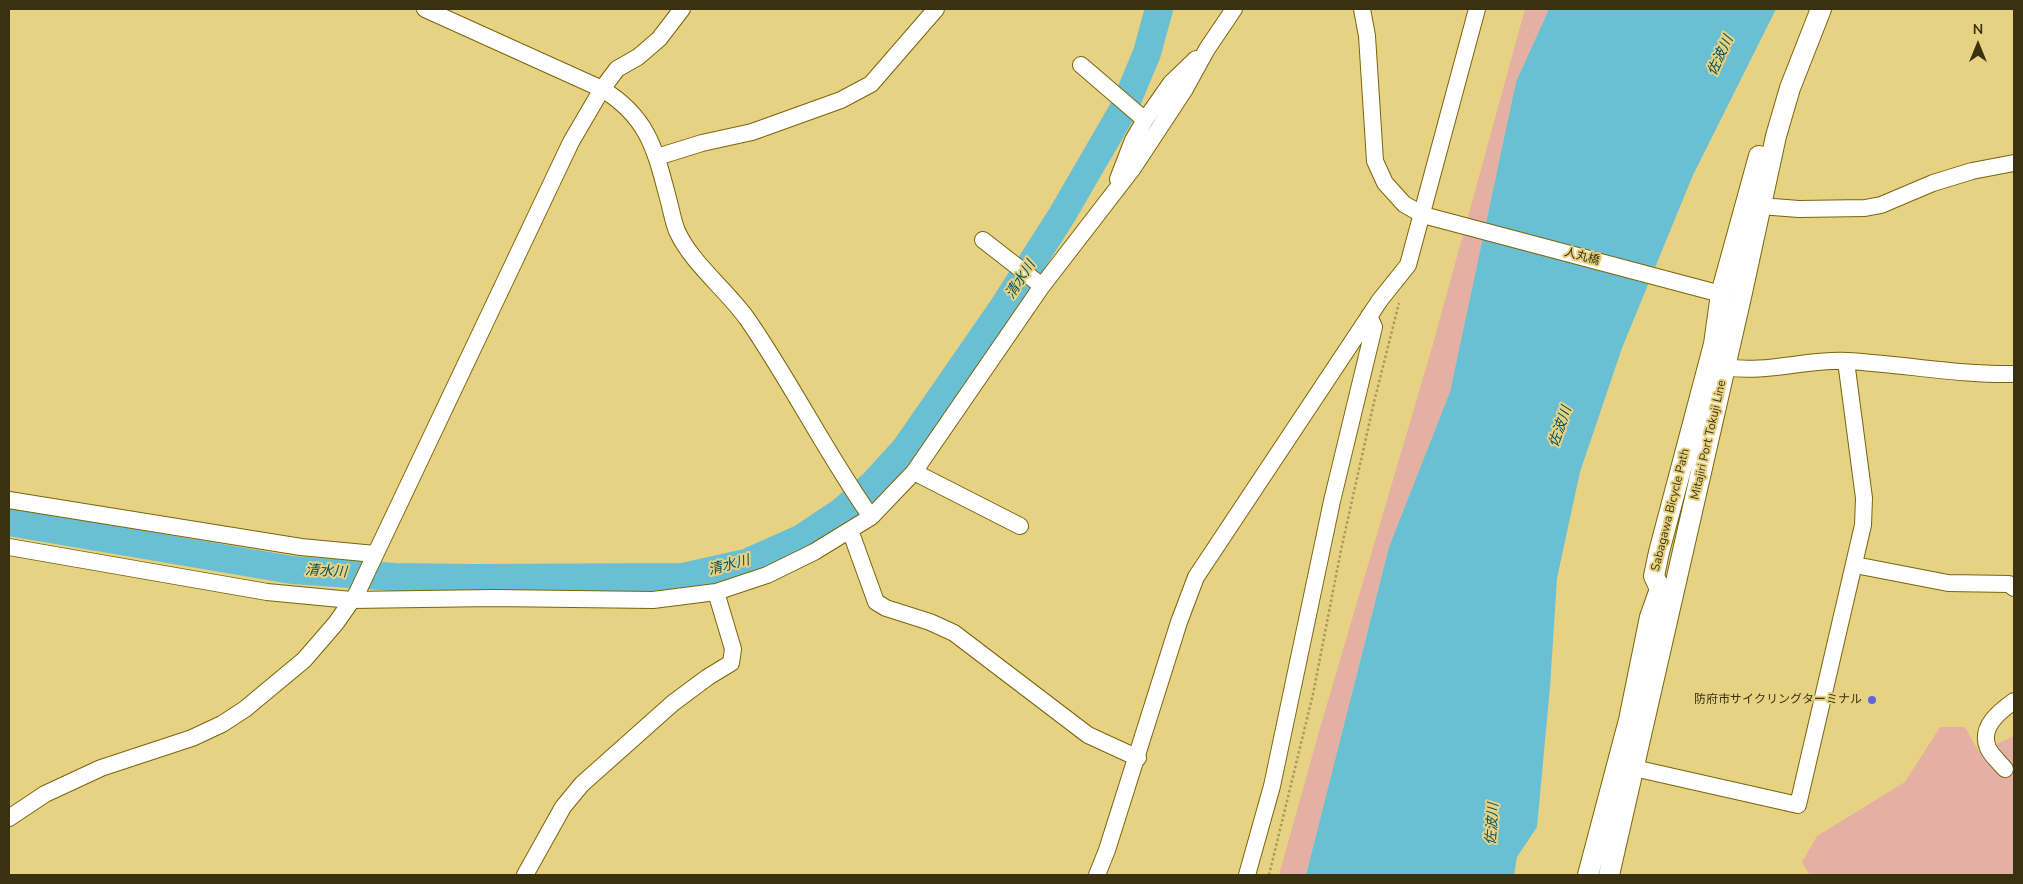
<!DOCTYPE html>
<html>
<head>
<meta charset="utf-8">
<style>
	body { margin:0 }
	#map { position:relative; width:2023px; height:884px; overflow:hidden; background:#e7d283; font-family:"Nunito Sans",sans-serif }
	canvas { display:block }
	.frame { position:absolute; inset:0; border:10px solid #39310f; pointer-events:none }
	.north { position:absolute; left:1953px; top:20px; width:50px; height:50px; -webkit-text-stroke:4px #e7d283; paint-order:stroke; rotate:0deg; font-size:14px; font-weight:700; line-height:20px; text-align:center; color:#39310f }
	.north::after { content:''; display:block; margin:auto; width:18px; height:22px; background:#39310f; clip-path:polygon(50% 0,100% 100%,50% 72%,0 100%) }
</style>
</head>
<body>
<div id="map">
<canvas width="2023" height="884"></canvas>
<div class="frame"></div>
<div class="north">N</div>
</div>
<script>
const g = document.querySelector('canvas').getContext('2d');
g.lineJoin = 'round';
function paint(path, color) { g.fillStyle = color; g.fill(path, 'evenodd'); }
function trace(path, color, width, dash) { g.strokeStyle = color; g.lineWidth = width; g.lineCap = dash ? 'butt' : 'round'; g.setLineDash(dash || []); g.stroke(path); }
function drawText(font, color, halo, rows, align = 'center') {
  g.font = font + ' "Nunito Sans","Noto Sans JP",sans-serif'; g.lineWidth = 4; g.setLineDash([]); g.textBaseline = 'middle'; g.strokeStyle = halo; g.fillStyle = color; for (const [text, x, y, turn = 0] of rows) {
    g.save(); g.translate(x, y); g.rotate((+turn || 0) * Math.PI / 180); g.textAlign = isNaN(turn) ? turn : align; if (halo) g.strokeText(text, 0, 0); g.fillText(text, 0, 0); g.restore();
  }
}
paint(new Path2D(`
	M1525,9H1549L1516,82L1450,392L1389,547L1306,875H1279L1320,728L1433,344Z
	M1940,727H1965L1979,752L2014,736V875H1810L1802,862L1817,836L1905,782Z`), '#e3b0a3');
paint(new Path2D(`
	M1549,9H1776L1693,175L1622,348L1580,472L1557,578L1550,687L1537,827L1517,857L1514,875H1306L1389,547L1450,392L1516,82Z`), '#69bfd3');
trace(new Path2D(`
	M9,522L292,570L395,577L474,578L683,577L746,563L802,538L841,512L874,483L905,449L1002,309L1062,215L1124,108L1147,53L1159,9`), '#69bfd3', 28);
const minor = new Path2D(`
	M425,9L602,89C648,117 655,149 668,198C671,209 673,221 677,231C692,264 727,290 748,320C792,384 826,453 871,517
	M1362,9L1367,36L1375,161L1385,183L1404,204L1423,215L1721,294
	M1081,65L1145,120
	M657,157L702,143L752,132L841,100L871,84L936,9
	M1118,179L1133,140L1145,120L1171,83L1196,59
	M1760,206L1799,209L1865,208L1881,205L1933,183L1972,171L2014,163
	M983,240L1042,286
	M1725,367C1765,374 1806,359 1847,361C1903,364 1958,375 2014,374
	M914,472L1020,526
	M9,500L301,547L375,554
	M850,530L876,602L886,608L930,622L954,633L1088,735L1138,758
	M9,547L267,592L351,600L494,598L653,600L716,592L767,575L814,552L871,517L914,472L1042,286L1133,168L1185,89L1207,49L1234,9
	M1855,565L1948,583L2009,584L2014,588
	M1634,768L1798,805L1863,525L1864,498L1846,361
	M2005,769C2000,763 1991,755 1988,748C1979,727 2000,711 2014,701
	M9,818L45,794L101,768L192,738L222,724L245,709L304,660L336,623L357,593L571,142L602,89L617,69L638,57L659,39L682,9
	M525,875L563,807L582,784L673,703L708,677L731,663L733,649L716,592
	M1097,875L1107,850L1179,622L1196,577L1380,300L1408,265L1477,9
	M1247,875L1272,786L1332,501L1374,327L1369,316`);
const major = new Path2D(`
	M1588,875L1629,720L1650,617L1660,589L1654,576L1659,552L1714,344L1721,294L1759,156
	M1609,875L1741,297L1776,136L1790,88L1821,9`);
trace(minor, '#79650b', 18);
trace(major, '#79650b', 22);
trace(new Path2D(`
	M1269,875L1313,694L1341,550L1374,402L1399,303`), '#aa995a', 2.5, [2.5, 2.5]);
trace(minor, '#fff', 16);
trace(major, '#fff', 20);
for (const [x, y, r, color] of [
	[1872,700,5,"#5c67df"]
]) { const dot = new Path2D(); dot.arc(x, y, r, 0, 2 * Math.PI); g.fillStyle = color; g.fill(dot); trace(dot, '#e7d283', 2); }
drawText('12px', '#39310f', '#e7d283', [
	["人丸橋",1582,257,15],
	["Mitajiri Port Tokuji Line",1709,440,-77],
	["Sabagawa Bicycle Path",1671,510,-76]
]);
drawText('12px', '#39310f', '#e7d283', [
	["防府市サイクリングターミナル",1862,700]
], 'right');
drawText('italic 14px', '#045361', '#e7d283', [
	["佐波川",1721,56,-65],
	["清水川",1021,280,-57],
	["佐波川",1561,427,-71],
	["清水川",729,566,-15],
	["清水川",326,572,3],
	["佐波川",1493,824,-86]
]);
</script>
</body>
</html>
